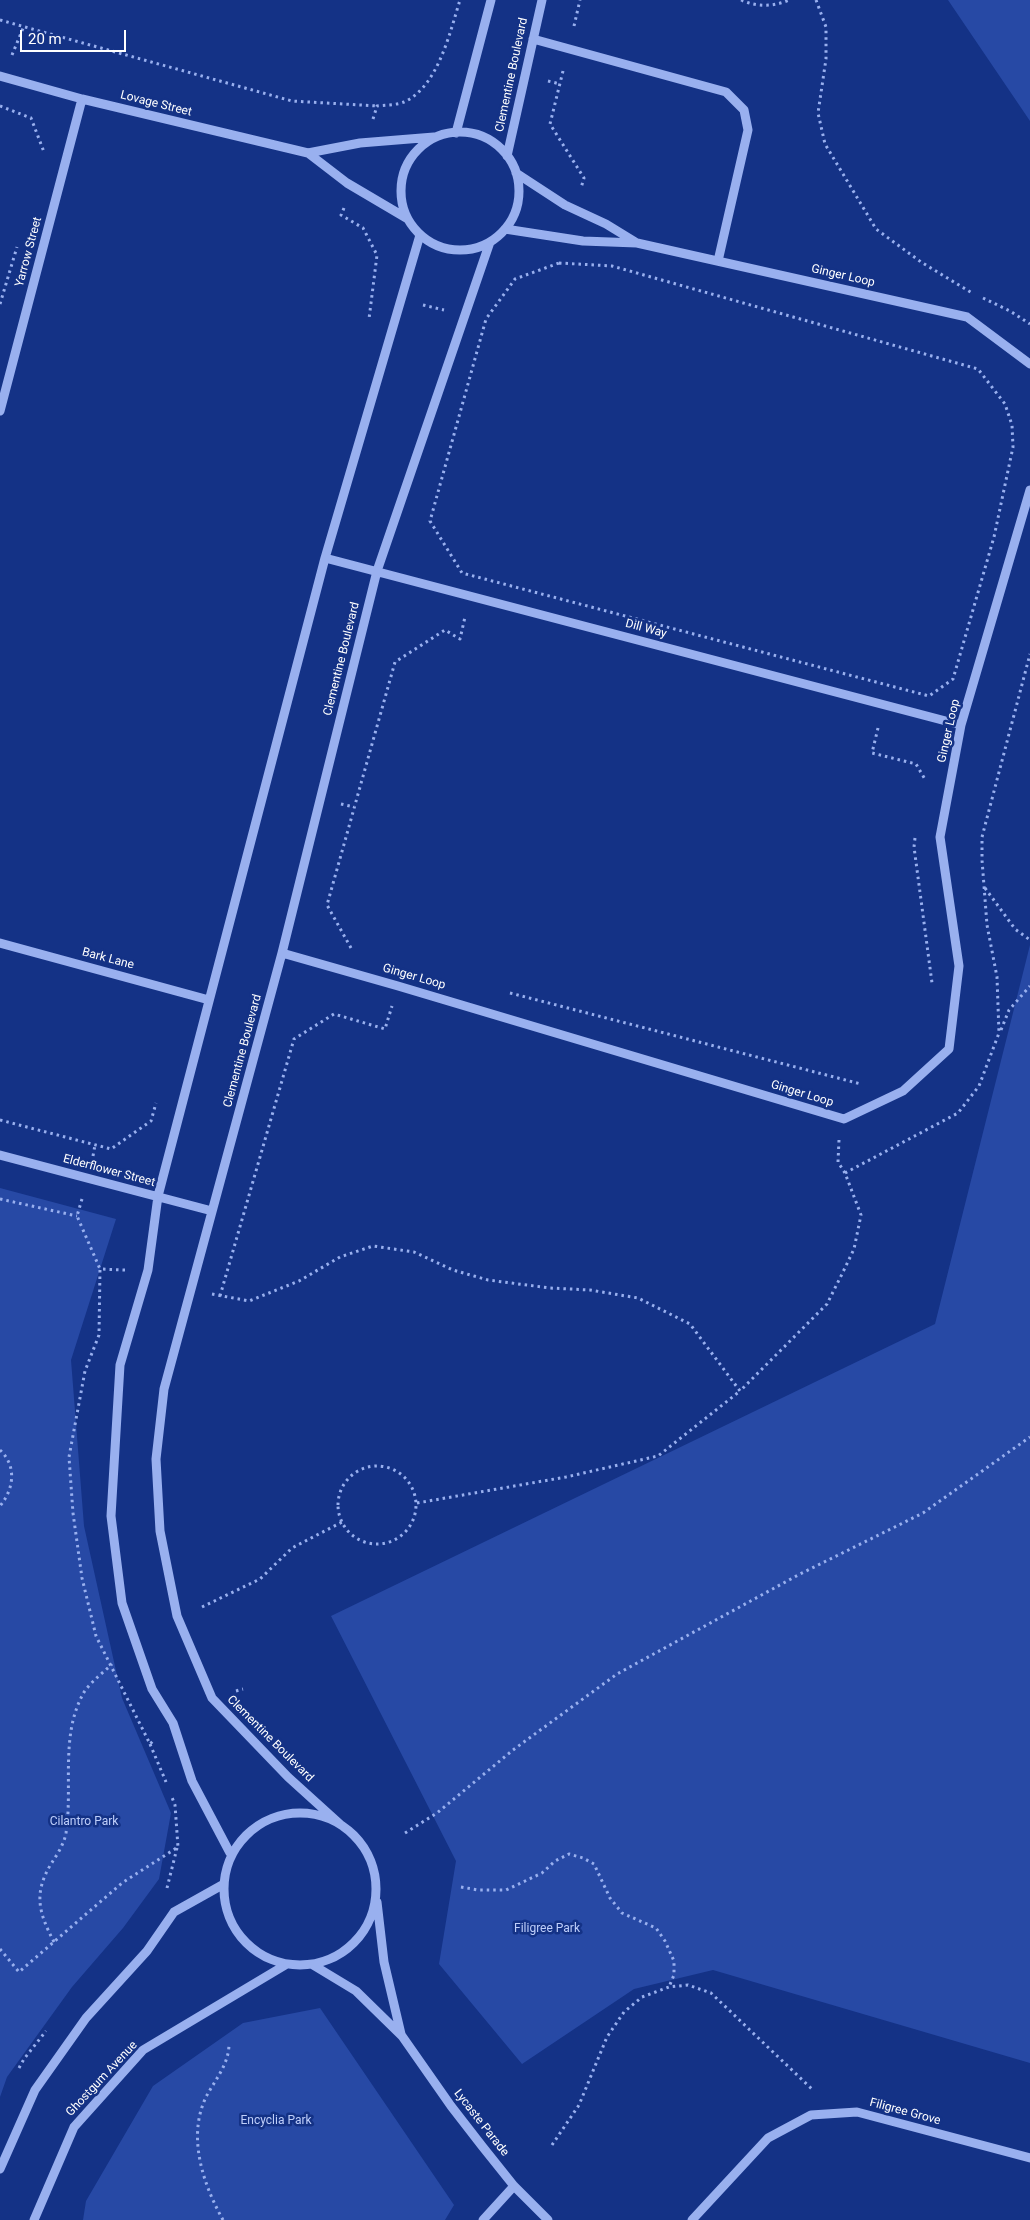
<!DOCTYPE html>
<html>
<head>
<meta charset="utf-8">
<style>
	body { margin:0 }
	#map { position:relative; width:1030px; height:2220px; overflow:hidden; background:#143286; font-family:Roboto,sans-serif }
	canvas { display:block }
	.scale { position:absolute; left:20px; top:30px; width:106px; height:22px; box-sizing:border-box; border:2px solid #fff; border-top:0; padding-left:6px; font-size:15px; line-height:18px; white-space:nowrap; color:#fff; -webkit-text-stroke:4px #143286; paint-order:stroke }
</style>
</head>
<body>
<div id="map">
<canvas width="1030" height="2220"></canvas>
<div class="scale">20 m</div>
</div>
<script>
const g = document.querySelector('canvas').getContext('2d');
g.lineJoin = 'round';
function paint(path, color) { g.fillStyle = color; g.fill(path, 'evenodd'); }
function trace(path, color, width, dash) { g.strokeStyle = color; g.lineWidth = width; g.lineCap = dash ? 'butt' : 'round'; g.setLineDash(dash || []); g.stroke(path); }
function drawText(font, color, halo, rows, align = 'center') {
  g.font = font + ' Roboto,sans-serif'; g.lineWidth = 5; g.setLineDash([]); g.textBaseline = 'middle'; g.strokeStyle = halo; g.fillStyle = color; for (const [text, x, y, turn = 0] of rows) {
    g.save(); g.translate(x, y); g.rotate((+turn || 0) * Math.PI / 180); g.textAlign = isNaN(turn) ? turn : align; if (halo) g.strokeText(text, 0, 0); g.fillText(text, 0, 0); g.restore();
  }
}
paint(new Path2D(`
	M948,0H1030V121Z
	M1030,945V2063L713,1970L634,1989L522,2064L439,1964L456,1861L331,1616L935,1324Z
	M0,1188L116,1219L71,1360L84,1526L122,1698L171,1813L159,1879L123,1928L72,1987L7,2077L0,2097Z
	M320,2008L454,2205L445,2220H83L86,2201L153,2086L243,2023Z`), '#2749a5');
trace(new Path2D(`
	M741,0C757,7 773,7 789,0
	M816,0L826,27V59L818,113L825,144L876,229L921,262L972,293
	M0,20L292,101L377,106
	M574,26L580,0
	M12,55L24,26
	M563,71L550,124L584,178L581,188
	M548,81L560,84
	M0,106L31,118L44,152
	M373,119L377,106C385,105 397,105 404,102C438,87 450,32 460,0
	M344,208L341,215L363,228L377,255L369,319
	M559,263L612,266L978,369L1005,404L1012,425L1013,447L994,537L953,679L929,696L462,573L430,521L486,319L515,279Z
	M983,298L1010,311L1030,324
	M0,304L17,247
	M423,305L444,310
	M878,728L872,753L916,764L926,781
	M341,804L354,807
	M915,838L914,847L932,983
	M985,888L1015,929L1030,940
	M351,948L327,905L395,662L445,630L460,639L465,617
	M510,993L861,1084
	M1001,1030L1009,1010L1030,986
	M0,1120L111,1149L151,1121L156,1103
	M839,1140L838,1162L845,1173
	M93,1156L95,1145
	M0,1199L77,1216
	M82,1199L77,1216L100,1269
	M125,1270L100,1269L99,1335L85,1371L69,1457L73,1513L82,1578L96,1636L150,1744L154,1740
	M212,1294L249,1301L299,1281L340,1257L373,1246L414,1252L453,1270L488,1280L550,1288L590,1290L638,1298L690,1324L740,1391L827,1304L843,1272L854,1249L861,1215L845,1173L958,1113L979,1086L999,1033L997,977L987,925L982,860V837L1030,654
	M220,1296L294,1039L334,1014L385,1029L392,1006
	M0,1450C17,1466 14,1489 0,1506
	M338 1505a39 39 0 1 1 78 0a39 39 0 1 1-78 0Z
	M417,1503L566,1477L658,1456L740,1391
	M202,1607L260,1579L292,1548L342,1522
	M236,1691L243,1689
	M150,1744L166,1782
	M405,1833L437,1813L513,1750L617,1674L800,1574L923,1513L1030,1437
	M461,1887L478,1890H506L542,1873L555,1861L569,1854L583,1858L594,1864L610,1898L622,1913L656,1928L665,1941L674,1961V1975L669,1987
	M167,1888L177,1848
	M54,1942C39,1913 33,1894 51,1864C57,1855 64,1844 66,1833C73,1788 60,1736 83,1694C89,1683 103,1673 112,1664
	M0,1949L19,1972L122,1883L178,1847L175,1805L171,1795
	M19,2068L24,2059L46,2031
	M552,2145L579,2105L607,2037L624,2012L642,1997L669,1987L688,1985L711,1993L814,2091
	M223,2220C203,2184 187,2137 206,2097C215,2080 229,2064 229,2044`), '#99b0ef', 3, [2.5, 4]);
trace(new Path2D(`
	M533,39L726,92L744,110L748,130L718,261
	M0,76L82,99L308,153L347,183L408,219
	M401 191a59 59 0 1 1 118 0a59 59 0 1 1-118 0Z
	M456,133L491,0
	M308,153L360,143L434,137
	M507,156L542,0
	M516,173L565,205L606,224L637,243
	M505,229L583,241L637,243L967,317L1030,364
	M0,411L82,99
	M325,558L961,725
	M0,943L209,1000
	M282,953L398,986L844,1119L903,1091L949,1049L959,966L940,837L961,725L1030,490
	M0,1155L212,1211
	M224 1889a76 76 0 1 1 152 0a76 76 0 1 1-152 0Z
	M341,1825L288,1777L212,1698L177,1616L160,1531L156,1459L164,1389L282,953L377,571L490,242
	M230,1853L192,1781L173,1723L152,1689L122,1603L111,1516L120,1365L148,1270L158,1196L325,558L420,235
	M377,1902L384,1962L401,2034
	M313,1965L356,1991L402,2036L451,2106L482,2146L514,2186L548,2220
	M0,2169L35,2090L86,2018L147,1951L174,1912L224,1884
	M34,2220L74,2127L143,2050L287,1964
	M483,2220L514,2186
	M692,2220L768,2138L811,2115L857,2112L1030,2158`), '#99b0ef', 9);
drawText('12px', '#fff', '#143286', [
	["Clementine Boulevard",512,75,-78],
	["Lovage Street",156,104,14],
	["Yarrow Street",29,252,-75],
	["Ginger Loop",843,276,13],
	["Dill Way",646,629,15],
	["Clementine Boulevard",342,659,-76],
	["Ginger Loop",949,731,-77],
	["Bark Lane",108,959,15],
	["Ginger Loop",414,977,16],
	["Clementine Boulevard",243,1051,-75],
	["Ginger Loop",802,1094,17],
	["Elderflower Street",109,1171,15],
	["Clementine Boulevard",270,1739,45],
	["Ghostgum Avenue",102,2079,-47],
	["Filigree Grove",905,2112,15],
	["Lycaste Parade",481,2123,52]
]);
drawText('12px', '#bfcffb', '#143286', [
	["Cilantro Park",84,1822],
	["Filigree Park",547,1929],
	["Encyclia Park",276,2121]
]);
</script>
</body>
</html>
